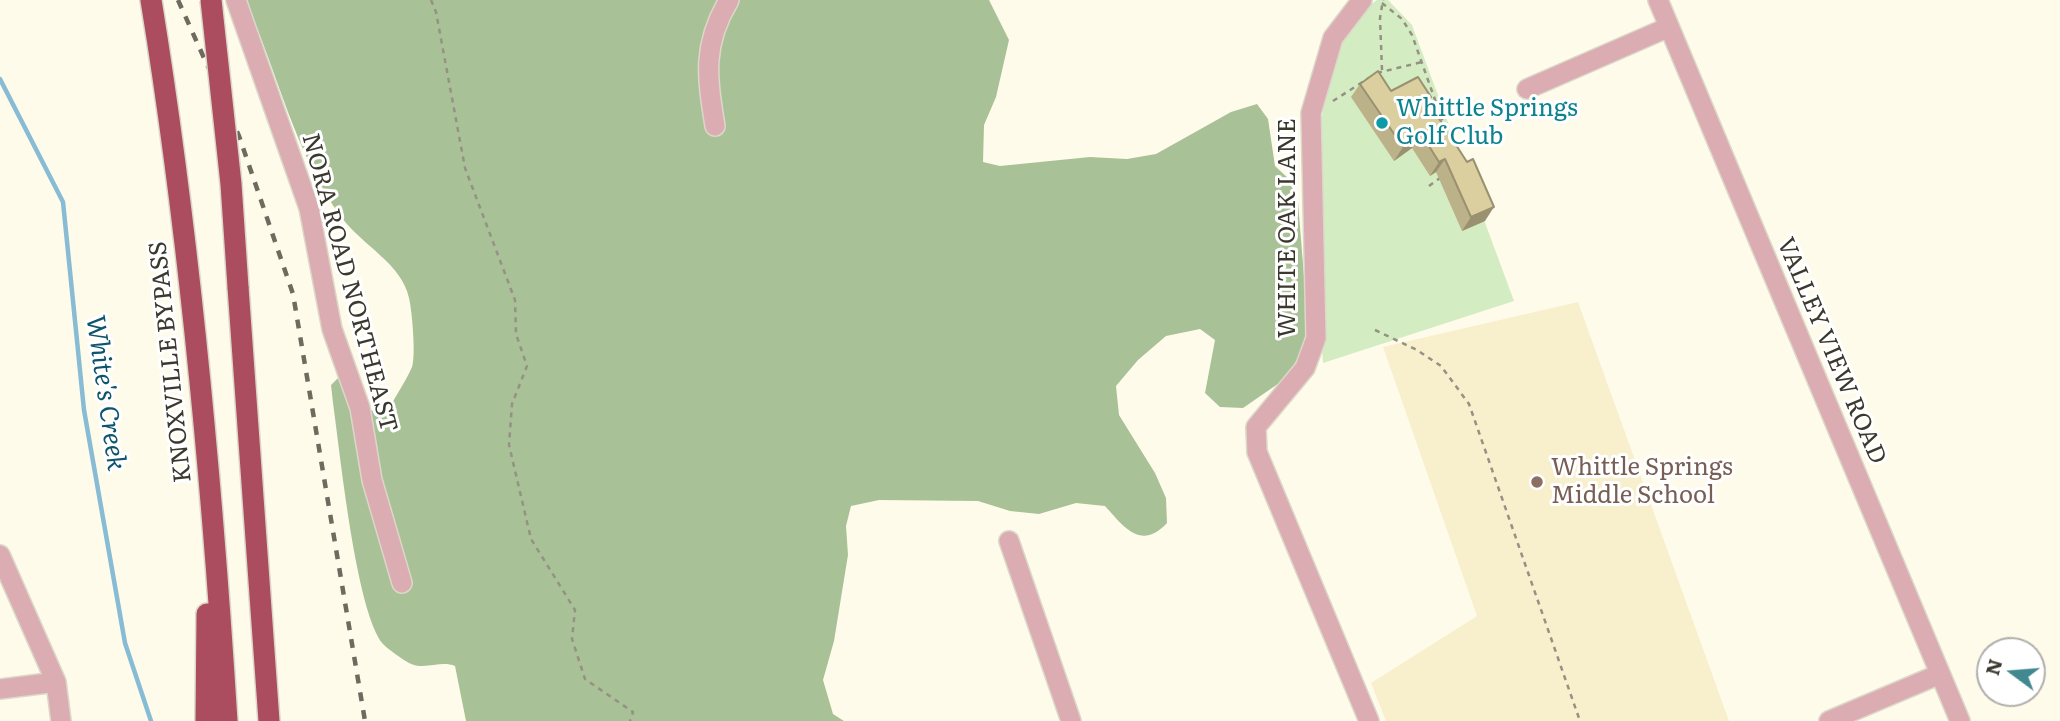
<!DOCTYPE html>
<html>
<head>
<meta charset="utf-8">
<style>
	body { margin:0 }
	#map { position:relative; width:2060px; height:721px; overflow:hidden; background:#fffbeb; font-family:Literata,serif }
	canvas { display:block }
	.north { position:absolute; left:1976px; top:637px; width:70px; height:70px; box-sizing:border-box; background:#fff; border:2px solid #b1afab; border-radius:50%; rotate:286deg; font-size:19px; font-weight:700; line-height:28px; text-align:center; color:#3b382e }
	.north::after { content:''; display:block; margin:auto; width:24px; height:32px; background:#418891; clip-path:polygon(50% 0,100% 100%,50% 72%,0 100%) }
</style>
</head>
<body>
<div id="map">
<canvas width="2060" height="721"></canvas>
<div class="north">N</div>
</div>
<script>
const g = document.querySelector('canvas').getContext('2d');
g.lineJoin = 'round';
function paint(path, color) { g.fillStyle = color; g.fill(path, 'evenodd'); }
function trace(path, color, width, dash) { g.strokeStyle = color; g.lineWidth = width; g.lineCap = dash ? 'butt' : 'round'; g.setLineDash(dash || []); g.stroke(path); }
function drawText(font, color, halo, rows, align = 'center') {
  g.font = font + ' Literata,serif'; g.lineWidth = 6; g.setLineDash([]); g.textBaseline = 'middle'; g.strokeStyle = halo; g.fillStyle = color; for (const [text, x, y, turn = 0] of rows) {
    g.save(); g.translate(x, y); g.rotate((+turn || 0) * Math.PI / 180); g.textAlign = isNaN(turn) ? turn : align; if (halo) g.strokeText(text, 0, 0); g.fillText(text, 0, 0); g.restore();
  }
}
paint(new Path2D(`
	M1578,302L1729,721H1386L1371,683L1477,616L1383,347Z`), '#f8efcd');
paint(new Path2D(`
	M1377,0H1388L1412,25L1514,301L1323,363C1320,273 1293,57 1377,0Z`), '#d4ecc2');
paint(new Path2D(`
	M245,0H989L1009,40L996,97L984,125L983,162L1000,166L1090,157L1127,159L1156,154L1231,112L1257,104L1268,119L1275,166L1289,179L1298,202L1308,326L1300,355L1285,379L1243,408L1220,407L1205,393L1215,340L1200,329L1166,336L1138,360L1116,386L1119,415L1155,473L1166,498L1167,523C1141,551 1124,527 1105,506L1076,503L1039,514L1010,511L978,501L879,500L851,506L846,526L848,555L834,641L823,680L833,714L844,721H466L455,666C440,660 425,671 409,663C402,659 389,650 383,644C356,612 340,452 333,403L331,385L338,378L351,412L389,409C396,395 406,381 412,367C416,356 412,310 409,298C402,264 362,245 342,218C294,153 278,72 245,0Z`), '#a9c197');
trace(new Path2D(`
	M0,79L63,202L84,410L125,643L151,721`), '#87bcd4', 4.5);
const minor = new Path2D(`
	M236,0L309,208L332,329L360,408L372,480L402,583
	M1362,0L1333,38L1311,113L1316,338L1305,368L1256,427L1257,452L1369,721
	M1658,0L1960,721
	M1527,89L1669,27
	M715,126C707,77 702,45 729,0
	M1009,541L1071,721
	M0,555L56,682L61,721
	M0,689L56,682
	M1829,721L1940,674`);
const highway = new Path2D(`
	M151,0C190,239 212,480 227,721
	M238,287L269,721
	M206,721L207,614`);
trace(minor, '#dcd8c9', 22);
trace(highway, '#dcd8c9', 24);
trace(new Path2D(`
	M431,0L436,12L465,168L515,300L516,334L527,366L512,404L509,445L531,539L575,610L572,639L585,679L633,712L630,721
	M1382,3L1402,19L1412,35L1445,128
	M1382,70L1380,18L1383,0
	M1377,73L1422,62
	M1333,101L1372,76
	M1429,186L1440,178
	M1375,330L1417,350L1441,366L1469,404L1580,721`), '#959185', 2.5, [5, 5]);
trace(minor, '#dbacb2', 19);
trace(highway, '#ac4d5f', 21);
trace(new Path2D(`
	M178,0L239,136L293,294L365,721`), '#6e6a5f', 4.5, [9, 9]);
const highwayBridge = new Path2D(`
	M211,0L231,184L238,287`);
trace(highwayBridge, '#dcd8c9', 24, []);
trace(highwayBridge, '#ac4d5f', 21);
paint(new Path2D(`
	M1360,84L1391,91L1431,97L1428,101L1485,221L1462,231L1436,172L1430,176L1412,148L1394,161L1351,97Z`), '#bcb289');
paint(new Path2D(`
	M1422,135L1412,148L1394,161L1403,147Z
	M1445,159L1436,172L1430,176L1439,162Z
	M1494,207L1485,221L1462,231L1471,217Z`), '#99916f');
const building = new Path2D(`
	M1378,71L1391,91L1418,77L1431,97L1427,100L1467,162L1473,159L1494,207L1471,217L1445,159L1439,162L1422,135L1403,147L1360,84Z`);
paint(building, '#dbcf9f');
trace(building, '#99916f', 2);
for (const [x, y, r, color] of [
	[1382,123,7,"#0f9aa8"],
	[1537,482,7,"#8d6e63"]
]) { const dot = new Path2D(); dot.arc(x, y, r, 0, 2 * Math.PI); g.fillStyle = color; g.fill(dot); trace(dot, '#fff', 2.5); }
drawText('24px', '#0d838f', '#fff', [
	["Whittle Springs",1396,109],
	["Golf Club",1396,137]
], 'left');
drawText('24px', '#3b382e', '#fff', [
	["WHITE OAK LANE",1288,228,-90],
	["NORA ROAD NORTHEAST",349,283,75],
	["VALLEY VIEW ROAD",1831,351,67],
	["KNOXVILLE BYPASS",171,362,-96]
]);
drawText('24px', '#785e54', '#fff', [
	["Whittle Springs",1551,468],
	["Middle School",1551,496]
], 'left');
drawText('italic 26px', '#0e546d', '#fff', [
	["White's Creek",105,393,82]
]);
</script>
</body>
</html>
